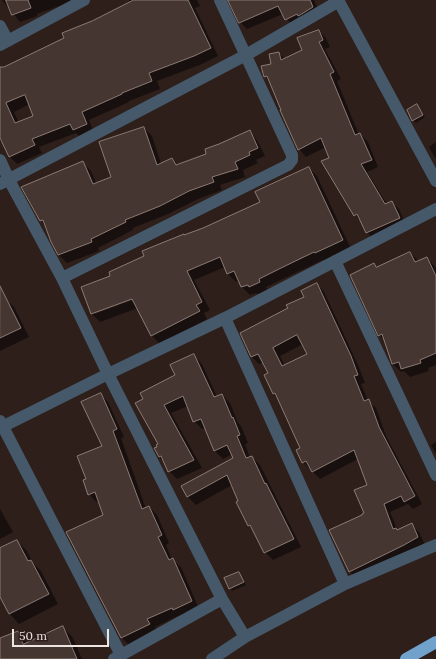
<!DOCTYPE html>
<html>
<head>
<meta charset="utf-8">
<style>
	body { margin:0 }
	#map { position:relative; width:436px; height:659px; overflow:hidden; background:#2e1f1b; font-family:Lora,serif }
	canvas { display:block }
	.scale { position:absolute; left:12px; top:629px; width:97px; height:18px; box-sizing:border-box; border:2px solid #eee4e0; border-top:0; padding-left:5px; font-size:12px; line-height:14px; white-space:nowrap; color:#eee4e0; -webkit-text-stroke:3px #2e1f1b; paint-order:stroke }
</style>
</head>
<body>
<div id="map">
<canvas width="436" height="659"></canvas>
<div class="scale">50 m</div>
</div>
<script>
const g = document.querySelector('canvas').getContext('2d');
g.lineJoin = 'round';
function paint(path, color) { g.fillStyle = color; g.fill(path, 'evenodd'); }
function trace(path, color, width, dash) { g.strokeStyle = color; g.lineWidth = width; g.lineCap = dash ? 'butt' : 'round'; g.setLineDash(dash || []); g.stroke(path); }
paint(new Path2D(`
	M2,0H76L37,14V16L20,22Z
	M129,0H197L200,6L195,8L218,56L202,64L157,81L160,89L129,101V102L89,120L94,132L81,138L76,133L39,147L42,153L17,164L9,156L5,146L0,141V70L65,38L131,3ZM30,104L34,116L19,123L14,112Z
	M229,0H314L320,15L293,26L283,14L247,29L240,22Z
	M319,31L326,38L330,47L325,49L341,79L337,81L359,135L360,134L368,142L378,167L367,172L387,204L392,202L399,209L406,225L374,240L367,232L362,223L355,215L326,147L306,157L299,149L271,82L265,76L279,53L285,59L303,51Z
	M417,106L425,117L416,123L413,120Z
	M144,128L152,136L161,164L172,159L178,165L207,154L220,145L249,131L257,140L265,156L256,160L258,163L243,170L245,177L220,185L222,190L198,199L168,214L133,228V230L98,248L99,251L67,263L59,255L46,226L41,221L23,188L83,163L91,171L96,183L112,177Z
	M436,142V159L429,147Z
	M309,168L317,176L351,249L324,261L323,260L287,277L266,287L268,290L258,294L256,293L250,295L242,287L239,281L236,282L228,274L225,267L194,280L210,310L204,313L207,319L160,344L152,336L138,308L100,322L92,314L82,288L112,276L145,256L185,236L261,203ZM136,296L137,298L95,314V312Z
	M410,253L419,261L427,258L436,268V365L428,368L429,371L410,377L404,371L401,372L393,364L386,341L379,335L374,264L377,267Z
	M317,284L324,292L358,365L365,383L361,384L368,401L376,408L386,436L422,504L413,509L408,504L390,512L398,531L411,525L419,532L425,545L357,579L349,571L365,514L368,485L358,459L320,479L303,462L301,448L279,399L274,394L265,375L269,373L263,362L259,364L252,357L241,334L289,309L305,297ZM303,344L308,355L285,366L280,356Z
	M6,299L14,307L29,337L0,351V302Z
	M194,356L202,364L217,397L222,395L230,403L238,423L241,426L248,443L245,444L250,458L252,457L260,465L301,547L273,560L265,552L254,531L249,525L232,485L196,505L188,497L183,487L234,458L232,454L223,459L215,451L205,428L202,429L194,421L188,406L171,413L202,468L177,479L169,471L164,462L159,457L158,448L159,444L137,404L176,376ZM206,418L196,421V419Z
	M100,394L108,402L124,437L121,438L146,509L149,507L157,515L169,543L166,545L172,560L181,567L199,609L182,617L180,615L155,627L157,632L129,645L121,637L105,516L99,501L96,502L89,494L87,480L103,447Z
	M436,442V454L431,445Z
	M0,509L13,532L0,539Z
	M17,541L27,551L33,563L41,571L58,604L19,624L9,613L0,595V549Z
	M239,573L246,585L232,591L230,588Z
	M63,627L73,638L82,659H0V639L17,632L28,643Z`), '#0007');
const building = new Path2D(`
	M6,0H28L31,8L12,15Z
	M134,0H188L211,48L194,56L149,73L152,81L122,93V94L82,112L87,124L73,130L70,124L32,139L35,145L9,157L0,138V67H4L64,38L62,33L92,21ZM25,95L33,116L15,123L6,103Z
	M228,0H310L313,7L300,15L298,16L297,14L285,20L278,6L239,23Z
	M319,30L323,40L319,42L334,72L330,74L355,135L360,133L372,160L361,164L385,204L392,201L400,218L366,233L357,214L354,216L321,161L329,158L321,138L298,150L280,110H281L267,76L264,77L261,66L271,64L269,54L279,52L281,60L302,50L297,38Z
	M417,104L423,115L412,121L407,110Z
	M144,127L157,165L172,158L176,165L206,154L205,149L219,144L250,130L258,148L249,152L250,155L235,162L238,169L212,177L214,182L189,191L160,206L125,220L126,222L91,239L92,242L58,255L51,242L43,220L40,221L21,187L83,161L93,184L111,177L99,142Z
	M309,167L343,240L315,253L314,252L279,269L259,279L260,282L249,287L248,285L241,287L234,271L227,274L220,257L187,271L202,302L196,305L200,311L151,336L132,299L91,314L81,287L110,276L109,272L144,256L142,251L184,234V235L203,228L260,202L255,192Z
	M410,252L415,262L427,257L436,276V353L420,360L421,363L401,369L399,362L392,364L382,334L378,336L350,275L374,263L376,267Z
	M317,283L351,356L358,375L354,376L364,401L369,399L379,427L415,496L404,502L401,496L384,504L393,529L396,528L397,530L412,523L418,537L404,545L349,572L329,530L362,515V514L364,513L354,490L367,485L354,450L312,472L306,461L302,463L296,450L300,448L275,393L273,394L264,375L268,373L258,354L251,357L240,333L288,308L286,305L304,297L301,291ZM297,335L307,354L282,366L273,348Z
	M0,286L21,328L0,338Z
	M194,354L214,397L222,394L232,418L233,417L240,435L237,436L246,458L252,456L265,484L266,483L294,539L264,553L250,525L248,526L236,502L238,501L227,475L187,497L181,486L233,458L227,445L214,451L201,419L193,422L183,396L164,405L194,460L168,472L161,456L159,457L154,448L157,447L156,445L158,444L135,403L143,399L140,393L175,375L170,365Z
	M101,393L117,429L113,431L142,509L149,506L162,535L158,537L169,560L173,558L192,601L173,610L172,608L147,619L150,624L121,638L66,532L103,515L95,492L88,495L83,480L86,479L77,456L102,446L81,402Z
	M17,540L28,561L31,560L49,594L9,614L0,597V548Z
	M239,572L244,582L229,589L224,578Z
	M63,626L77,659H0V638L18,631L23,644Z`);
paint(building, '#453631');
trace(building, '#8c7a74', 1);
trace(new Path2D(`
	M338,0L436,181
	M0,26L8,41
	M0,45L84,0
	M0,160L9,180L62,278L108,374L222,599L245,637
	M0,184L246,55L339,1
	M335,261L436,475
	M62,278L288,165L292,160V155L220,0
	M225,318L345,584
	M0,421L121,655
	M0,428L108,374L225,318L436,209
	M114,659L222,599
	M212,659L245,637L345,584L436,545`), '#45596a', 12);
trace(new Path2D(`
	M406,659L436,642`), '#71a2cc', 12);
</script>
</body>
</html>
